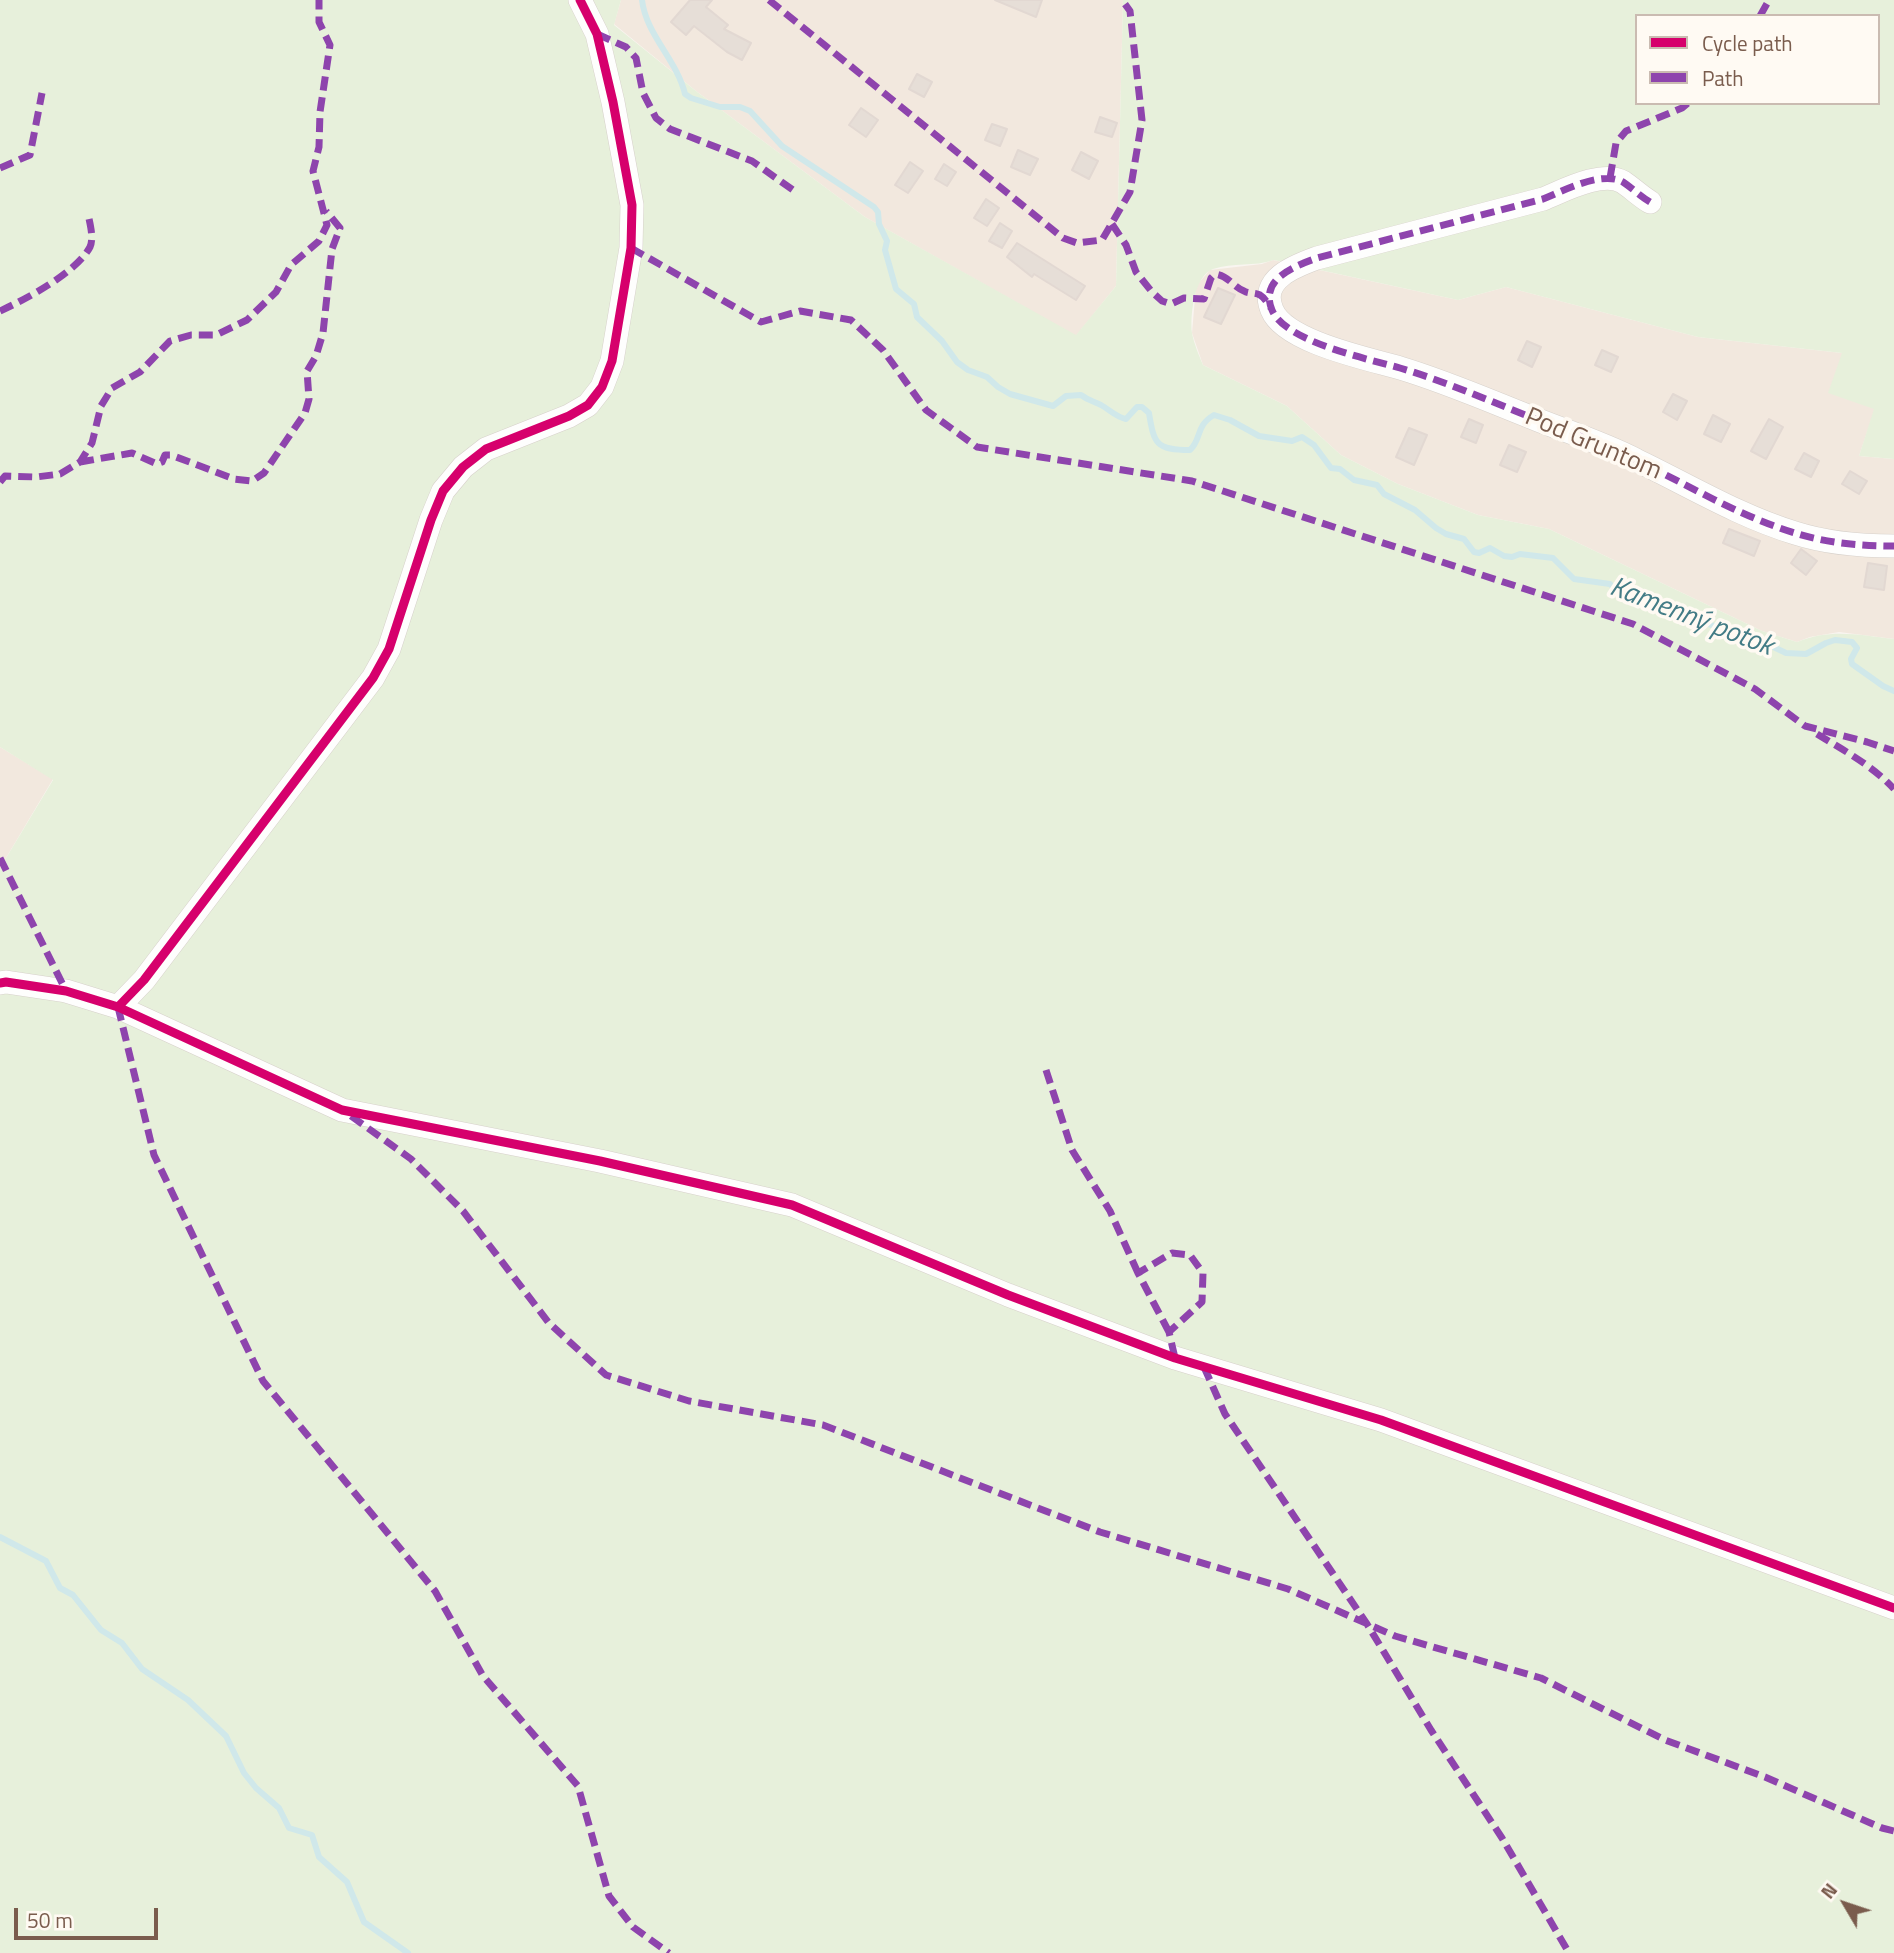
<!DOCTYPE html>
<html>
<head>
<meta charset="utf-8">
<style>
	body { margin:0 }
	#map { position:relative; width:1894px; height:1953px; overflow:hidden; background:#f9f5f0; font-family:"Titillium Web",sans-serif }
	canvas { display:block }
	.legend { position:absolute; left:1635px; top:14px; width:245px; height:91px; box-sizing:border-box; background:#fffaf3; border:2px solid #cabbb1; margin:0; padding:9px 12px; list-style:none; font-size:21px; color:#7a5c4d }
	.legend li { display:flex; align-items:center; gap:14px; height:35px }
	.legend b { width:35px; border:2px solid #cabbb1 }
	.north { position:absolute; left:1810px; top:1869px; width:70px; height:70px; -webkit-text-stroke:5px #fffaf3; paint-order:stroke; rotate:309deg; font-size:19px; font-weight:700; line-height:28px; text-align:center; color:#7a5c4d }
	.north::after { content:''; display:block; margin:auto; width:24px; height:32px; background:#7a5c4d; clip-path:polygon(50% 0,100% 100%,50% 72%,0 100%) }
	.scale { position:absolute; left:14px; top:1908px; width:144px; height:32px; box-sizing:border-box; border:4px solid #7a5c4d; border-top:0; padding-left:9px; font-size:21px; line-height:24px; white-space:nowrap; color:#7a5c4d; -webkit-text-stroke:5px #fffaf3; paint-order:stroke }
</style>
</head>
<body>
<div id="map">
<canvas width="1894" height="1953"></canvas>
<ul class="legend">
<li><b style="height:9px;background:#d6006c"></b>Cycle path</li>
<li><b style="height:9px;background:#8e44ad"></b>Path</li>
</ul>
<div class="north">N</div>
<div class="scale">50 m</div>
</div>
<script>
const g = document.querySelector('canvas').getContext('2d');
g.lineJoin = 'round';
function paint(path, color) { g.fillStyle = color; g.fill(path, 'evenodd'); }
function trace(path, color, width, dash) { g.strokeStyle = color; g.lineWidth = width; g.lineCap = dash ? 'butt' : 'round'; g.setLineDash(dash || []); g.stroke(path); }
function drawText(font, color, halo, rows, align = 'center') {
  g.font = font + ' "Titillium Web",sans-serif'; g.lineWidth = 7; g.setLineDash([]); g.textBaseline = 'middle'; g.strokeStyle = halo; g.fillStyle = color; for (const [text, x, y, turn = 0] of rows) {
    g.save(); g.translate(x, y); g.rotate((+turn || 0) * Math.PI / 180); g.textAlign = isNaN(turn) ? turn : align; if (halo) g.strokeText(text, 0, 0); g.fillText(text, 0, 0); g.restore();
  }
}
paint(new Path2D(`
	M621,0H1123L1116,286L1076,336L865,217L696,91L614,24Z
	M1273,260L1458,300L1506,287L1698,337L1842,353L1875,409L1859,456L1894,459V639L1839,632L1810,637L1797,642L1762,631L1549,529L1478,515L1398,484L1341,455L1287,406L1203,365L1192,333L1196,286L1210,270L1262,264Z
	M0,747L53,779L0,868Z`), '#f2e8de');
paint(new Path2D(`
	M0,0H621L614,25L696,91L865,217L1076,335L1116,286L1123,0H1894V459L1859,456L1874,409L1828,393L1842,353L1698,337L1506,287L1458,300L1274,260C1254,267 1233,262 1213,269C1194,276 1190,315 1192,333C1194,344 1199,355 1203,365L1287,406L1341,455L1398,484L1478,515L1549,529L1762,631L1797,642C1830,628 1860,635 1894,639V1953H0V868L53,780L0,747ZM1637,16H1878V103H1637Z`), '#e7f0db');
trace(new Path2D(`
	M642,0C646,35 677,60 685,94L691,98L720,107H740L750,111L782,146L874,207L878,212L879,224L887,241L885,250L896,289L914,304L917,317L942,341L957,362L968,370L987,377L998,387L1010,394L1053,406L1066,396L1081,395C1089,401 1093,401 1101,405C1110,410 1116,417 1126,419L1137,407H1142L1149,413C1154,444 1156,450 1190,450C1202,439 1195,426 1214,415L1230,420L1259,436L1292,441L1302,437L1314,445L1331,468L1340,469L1354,480L1377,485L1384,494L1415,510L1436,528L1446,534L1464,539L1474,552L1479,553L1490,548L1504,556L1512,557L1520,554L1553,558L1574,579L1610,584L1622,596L1630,598L1642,596L1680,615L1761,641L1786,653L1806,654L1826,643L1835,640L1852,642L1857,648L1851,659L1852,664L1883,686L1894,691
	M0,1537L46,1561L60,1588L73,1595L101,1630L122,1643L142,1669L188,1700L226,1736L244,1773L256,1788L279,1808L289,1828L312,1835L319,1857L347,1882L364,1922L408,1953`), '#d0e8ea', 6);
const building = new Path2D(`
	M690,0H712L706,7L728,25L724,29L751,43L742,60L727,52L694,26L686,35L671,22Z
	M995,0H1042L1036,17Z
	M917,74L932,82L924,97L909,89Z
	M861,108L878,120L866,137L849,125Z
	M1100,117L1117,123L1112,137L1095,132Z
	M992,124L1007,129L1000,146L985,140Z
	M1018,150L1038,159L1030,175L1011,167Z
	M1081,152L1098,161L1089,179L1072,170Z
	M910,162L923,171L908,193L895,185Z
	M944,164L956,172L947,186L935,179Z
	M986,199L999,208L987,226L974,218Z
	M1000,223L1012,231L1002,248L989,241Z
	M1017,243L1085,286L1076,300L1034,274L1032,277L1007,257Z
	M1218,288L1235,295L1221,324L1204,317Z
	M1527,341L1541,347L1532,367L1518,360Z
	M1602,350L1618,357L1611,372L1595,365Z
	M1673,394L1687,401L1677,420L1663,412Z
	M1713,415L1730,424L1721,442L1704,434Z
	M1469,419L1483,425L1476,443L1461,437Z
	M1769,419L1783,427L1766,459L1751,451Z
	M1409,428L1427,435L1414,465L1396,457Z
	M1509,445L1526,452L1517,472L1500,465Z
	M1804,453L1819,461L1811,477L1795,469Z
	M1850,471L1867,481L1859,494L1842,484Z
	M1729,529L1760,541L1754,556L1723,543Z
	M1801,549L1817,561L1806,575L1791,563Z
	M1868,563L1887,566L1884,590L1864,587Z`);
paint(building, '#e6ded7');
trace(building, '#e2d8d2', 2);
const minor = new Path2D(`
	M1650,202C1640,196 1632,188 1623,182C1602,170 1563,191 1543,199L1317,258C1295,266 1259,279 1272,310C1285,342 1369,359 1400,368C1447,382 1492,402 1538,420C1571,433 1605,444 1636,460C1688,485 1739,516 1795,533C1826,543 1861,546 1894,546
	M0,983L6,982L66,991L118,1007L342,1110L600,1161L792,1205L1008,1295L1175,1358L1381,1420L1894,1608
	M118,1007L144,980L373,678L389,649L431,520L443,491L463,467L486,449L569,416L588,405L602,387L612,361L631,248L632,205L613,102L597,34L580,0`);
trace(minor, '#d7d1cb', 24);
trace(minor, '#fefefd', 23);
trace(new Path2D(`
	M769,0L1063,238L1077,243L1102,240L1130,192L1142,120L1130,11L1122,0
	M1760,16L1769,0
	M597,34L626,47L636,58L643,93L656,118L670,129L752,161L793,190
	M0,168L30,155L42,93
	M1610,178L1616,143L1626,131L1682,108L1688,103
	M1650,202C1640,196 1632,188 1623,182C1602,170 1563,191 1543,199L1317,258C1295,266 1259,279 1272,310C1285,342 1369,359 1400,368C1447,382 1492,402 1538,420C1571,433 1605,444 1636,460C1688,485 1739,516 1795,533C1826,543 1861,546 1894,546
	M1112,224L1126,245L1136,272L1152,292L1162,301L1171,304L1184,298L1204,299L1211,278L1215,274C1229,276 1232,286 1244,291C1249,294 1254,292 1260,295C1265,298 1267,303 1271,308
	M631,248L761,322L800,311L851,320L883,350L926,410L977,447L1192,481L1633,624L1755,689L1805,726L1867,742L1894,751
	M0,311C26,299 76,273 90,247C94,238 90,224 88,214
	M80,462L132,453L157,464L162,462L165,455H171L234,479L252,481L264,473L305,413L309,399L307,371L316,356L323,333L332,249L340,228L326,211
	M0,482L5,476L36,477L60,474L80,462L92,443L101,406L112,388L140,372L170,341L191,335H216L247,320L276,292L291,265L319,241L327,225L313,171L319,147L320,112L330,45L319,22V0
	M1817,734C1843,750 1873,766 1894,789
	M0,858L66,991
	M118,1007L154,1155L263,1381L435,1591L483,1676L578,1786L609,1896L633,1927L669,1953
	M1046,1070L1072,1150L1110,1211L1138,1273
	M351,1116L411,1159L463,1211L549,1323L606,1375L689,1401L823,1425L1100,1532L1288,1589L1395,1636L1541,1678L1665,1740L1765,1777L1882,1828L1894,1831
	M1169,1332L1138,1273L1172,1253L1190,1255L1203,1273L1202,1302L1169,1332L1175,1358
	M1204,1367L1225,1414L1367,1624L1431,1730L1502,1838L1569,1953`), '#8e44ad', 7, [14, 7]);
trace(new Path2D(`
	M0,983L6,982L66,991L118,1007L342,1110L600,1161L792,1205L1008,1295L1175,1358L1381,1420L1894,1608
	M118,1007L144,980L373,678L389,649L431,520L443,491L463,467L486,449L569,416L588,405L602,387L612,361L631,248L632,205L613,102L597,34L580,0`), '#d6006c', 9);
drawText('26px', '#7a5c4d', '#fffaf3', [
	["Pod Gruntom",1593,445,23]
]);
drawText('italic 28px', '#437c86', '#fffaf3', [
	["Kamenný potok",1691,618,21]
]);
</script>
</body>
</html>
